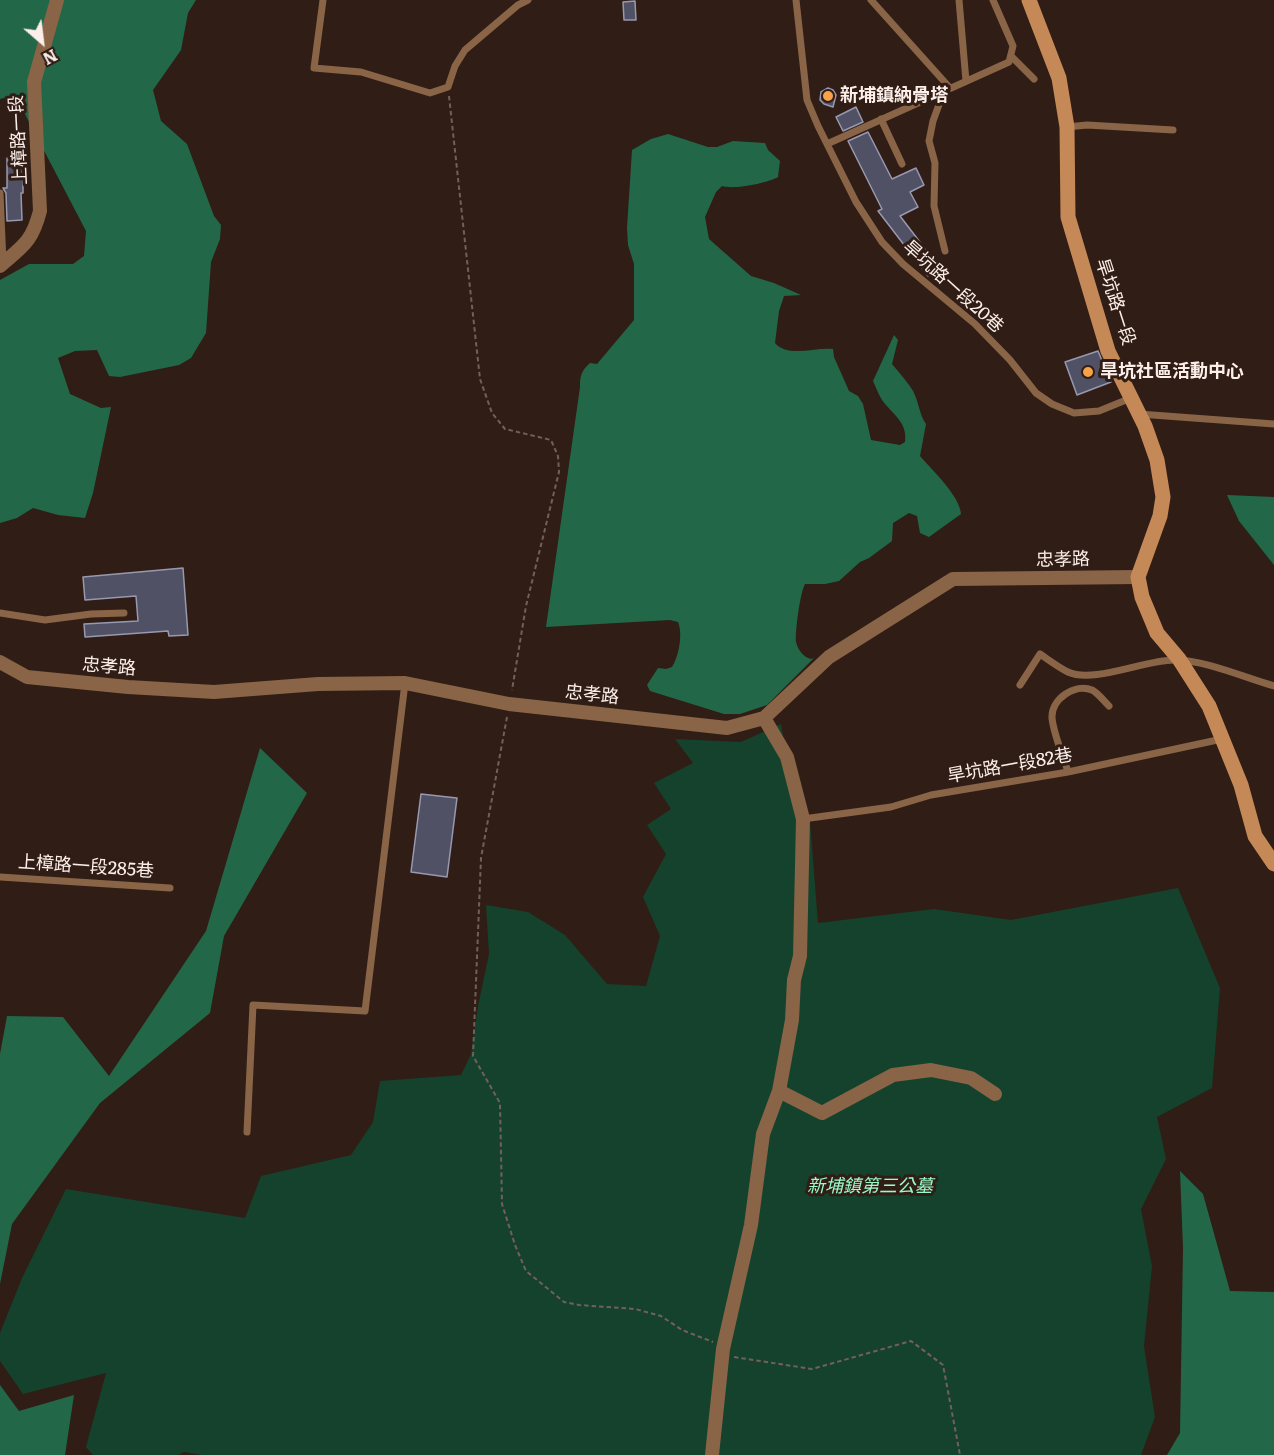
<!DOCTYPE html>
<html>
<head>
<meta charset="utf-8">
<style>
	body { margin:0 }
	#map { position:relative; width:1274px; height:1455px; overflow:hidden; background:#301d15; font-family:Literata,serif }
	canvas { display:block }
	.north { position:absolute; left:12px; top:12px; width:60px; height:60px; -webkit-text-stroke:4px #301d15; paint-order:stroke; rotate:152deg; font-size:16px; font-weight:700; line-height:24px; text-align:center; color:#fceee9 }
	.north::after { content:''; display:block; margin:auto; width:21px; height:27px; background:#fceee9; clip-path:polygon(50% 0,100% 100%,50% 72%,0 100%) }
</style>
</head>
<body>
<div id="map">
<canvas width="1274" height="1455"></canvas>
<div class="north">N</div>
</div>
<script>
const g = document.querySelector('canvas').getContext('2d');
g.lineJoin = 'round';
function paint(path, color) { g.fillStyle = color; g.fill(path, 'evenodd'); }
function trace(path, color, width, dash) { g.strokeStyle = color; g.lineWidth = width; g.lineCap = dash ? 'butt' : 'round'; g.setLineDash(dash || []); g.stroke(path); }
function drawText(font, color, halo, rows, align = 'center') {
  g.font = font + ' Literata,"Noto Sans TC",serif'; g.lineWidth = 6; g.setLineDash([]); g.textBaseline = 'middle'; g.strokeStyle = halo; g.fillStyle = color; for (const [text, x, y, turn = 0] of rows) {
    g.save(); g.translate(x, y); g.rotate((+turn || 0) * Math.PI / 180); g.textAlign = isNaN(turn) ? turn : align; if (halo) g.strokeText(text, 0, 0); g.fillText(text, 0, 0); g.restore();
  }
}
paint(new Path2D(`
	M781,724L785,748L810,821L818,923L934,909L1011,920L1178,888L1220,988L1212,1088L1157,1117L1166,1159L1141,1209L1152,1266L1144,1346L1155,1417L1141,1455H202L184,1452L178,1455H93L86,1447L106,1373L23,1394L0,1361V1333L22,1278L66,1189L245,1218L261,1176L351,1155L373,1122L380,1081L461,1075L471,1054L478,1006L489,954L486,905L528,912L565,935L607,984L646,986L660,936L643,897L666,854L647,825L671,809L654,783L693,763L675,739L741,742Z`), '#14422d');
paint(new Path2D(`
	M0,0H196L188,13L181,50L153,90L161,121L187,144L214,216L221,225L220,239L211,262L206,333L191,358L179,365L120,377L109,376L97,350L75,351L58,358L70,394L101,408L111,407L93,493L85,518L58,515L33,508L17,518L0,523V280L29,264H73L84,256L86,231L15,95L0,99Z
	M668,134L708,147H717L733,141L765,143L768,150L780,161L778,177C768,183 733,190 722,186L716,192L705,217L709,239L751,276L774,283L801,295L784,296L779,311L775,343C788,358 815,347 833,349L834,357L849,391L858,396L863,404L871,440L900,445L905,442C908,422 892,414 882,400C878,394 876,387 873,381L894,335L898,340L892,364C898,371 909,384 913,391C919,402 919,414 926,424L920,456C932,470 960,496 961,514L929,537L920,533L917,516L909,513L893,523L892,541L869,558L860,562L839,581L825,584H805C800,593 795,632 796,642C798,650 803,657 811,659L814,658L767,705L740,714H724L650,691L647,685L658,668L666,669L672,667C679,656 683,634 678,622L670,620L546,627L580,387C580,376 581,371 590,363L597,364L634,320V264L628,245L627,228L632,150L651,139Z
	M1227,495L1274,497V565L1239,521Z
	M260,748L307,793L224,936L210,1013L100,1103L12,1224L0,1284V1054L7,1016L63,1017L109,1076L206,931Z
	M1180,1171L1203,1194L1230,1291L1274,1292V1455H1167L1180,1433L1183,1248Z
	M0,1385L19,1411L74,1395L65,1455H0Z`), '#236749');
const building = new Path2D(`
	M635,1L636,20H624L623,2Z
	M828,88L833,90L836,95L833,107L824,104L820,100L821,92Z
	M856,107L863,122L843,131L836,117Z
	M868,132L892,179L916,168L924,185L910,192L918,207L900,216L939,267L928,276L878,211L882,209L848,141Z
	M7,158H23V193H21L22,220L7,221L6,193L3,188H7Z
	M1098,351L1111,382L1077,395L1065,362Z
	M183,568L188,635L169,636L168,631L85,637L84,624L138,621L136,596L85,600L83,577Z
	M421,794L457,798L447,877L411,872Z`);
paint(building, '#505165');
trace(building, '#9899b0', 1.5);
trace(new Path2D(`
	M449,96L480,379L492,413L505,429L551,440L558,456L559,472L526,606L512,690
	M507,717L481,858L473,1056L500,1103L502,1204L515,1245L526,1271L564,1302L579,1305L635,1309L661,1316L682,1330L713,1342
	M734,1357L812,1369L911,1341L943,1365L960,1455`), '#726059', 2, [4.5, 3]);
trace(new Path2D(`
	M323,0L314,68L361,72L430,93L448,87L455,66L465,50L518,5L528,0
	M796,0L807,100L818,126L856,202L882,242L903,264L975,324L1010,360L1036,393L1052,404L1074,413L1099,411L1131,398
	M871,0L950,88
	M959,0L966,81
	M1011,56L1034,79
	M944,91L933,121L929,141L935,163L934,206L945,251
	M881,119L902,164
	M1067,127L1087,125L1173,130
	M827,144L1009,62L1013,46L993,0
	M0,193L3,263
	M1139,414L1274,424
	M0,613L45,620L91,614L124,613
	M1020,685L1040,654C1049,660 1058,667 1068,672C1094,684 1146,659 1176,660C1204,660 1246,678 1274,686
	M1068,772C1063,755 1054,736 1052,718C1051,699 1075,683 1092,690C1098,693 1104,701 1109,706
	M803,819L891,807L931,795L1068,772L1222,739
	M0,877L170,888
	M247,1132L253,1005L365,1011L405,683`), '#896446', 7);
trace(new Path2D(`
	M0,266C23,246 32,242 40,211L34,82L57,0
	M0,662L27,677L128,687L214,692L318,684L405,683L509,704L727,728L764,718L829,657L953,579L1138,577
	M779,1091L822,1113L893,1075L931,1070L971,1078L995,1094
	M712,1455L723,1349L751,1225L763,1134L779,1091L792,1020L794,980L800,956L803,819L787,757L764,718`), '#896446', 14);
trace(new Path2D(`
	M1029,0L1059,78L1067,127L1068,217L1108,351L1145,426L1157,460L1163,497L1160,516L1138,577L1142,597L1157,633L1179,659L1209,706L1241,785L1255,836L1274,864`), '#c58957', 15);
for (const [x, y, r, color] of [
	[828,96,6,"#f7a148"],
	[1088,372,6,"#f7a148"]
]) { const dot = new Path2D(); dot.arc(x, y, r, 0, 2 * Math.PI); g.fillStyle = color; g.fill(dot); trace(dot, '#301d15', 2); }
drawText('bold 18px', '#fceee9', '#301d15', [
	["新埔鎮納骨塔",840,96],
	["旱坑社區活動中心",1100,372]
], 'left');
drawText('18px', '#fceee9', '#301d15', [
	["上樟路一段",19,140,-93],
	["旱坑路一段20巷",953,287,42],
	["旱坑路一段",1115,302,72],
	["忠孝路",1063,560,-1],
	["忠孝路",109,667,5],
	["忠孝路",592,695,6],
	["旱坑路一段82巷",1010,766,-10],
	["上樟路一段285巷",86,867,4]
]);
drawText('italic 18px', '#9afbca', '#301d15', [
	["新埔鎮第三公墓",870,1187]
]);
</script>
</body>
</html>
